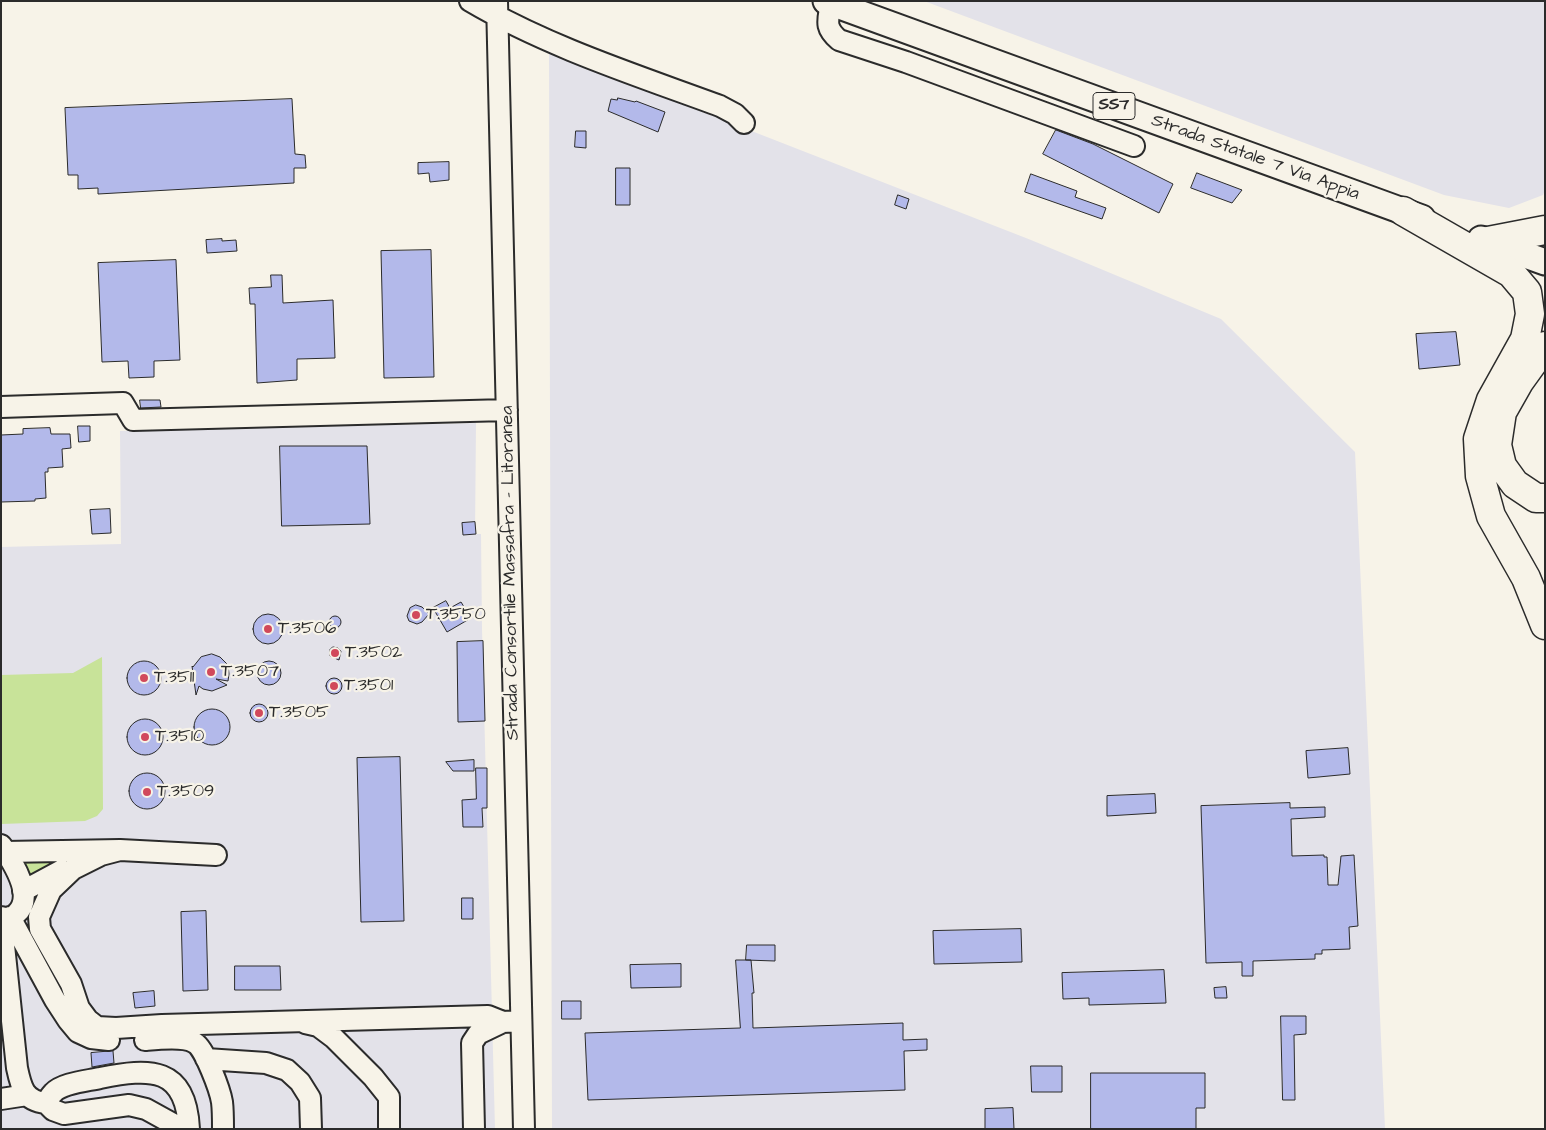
<!DOCTYPE html>
<html>
<head>
<meta charset="utf-8">
<style>
	body { margin:0 }
	#map { position:relative; width:1546px; height:1130px; overflow:hidden; background:#f7f3e8; font-family:"Architects Daughter",sans-serif }
	canvas { display:block }
	.frame { position:absolute; inset:0; border:2px solid #2b2b2b; pointer-events:none }
</style>
</head>
<body>
<div id="map">
<canvas width="1546" height="1130"></canvas>
<div class="frame"></div>
</div>
<script>
const g = document.querySelector('canvas').getContext('2d');
g.lineJoin = 'round';
function paint(path, color) { g.fillStyle = color; g.fill(path, 'evenodd'); }
function trace(path, color, width, dash) { g.strokeStyle = color; g.lineWidth = width; g.lineCap = dash ? 'butt' : 'round'; g.setLineDash(dash || []); g.stroke(path); }
function drawText(font, color, halo, rows, align = 'center') {
  g.font = font + ' "Architects Daughter",sans-serif'; g.lineWidth = 4.5; g.setLineDash([]); g.textBaseline = 'middle'; g.strokeStyle = halo; g.fillStyle = color; for (const [text, x, y, turn = 0] of rows) {
    g.save(); g.translate(x, y); g.rotate((+turn || 0) * Math.PI / 180); g.textAlign = isNaN(turn) ? turn : align; if (halo) g.strokeText(text, 0, 0); g.fillText(text, 0, 0); g.restore();
  }
}
paint(new Path2D(`
	M924,1H1545V190L1543,195L1509,208L1444,195Z
	M549,52L1031,240L1221,319L1355,452L1385,1129H552Z
	M476,423L475,534H481L482,629L495,1129H1V547L121,544L120,431Z`), '#e3e2e9');
paint(new Path2D(`
	M102,657L103,809L97,816L85,821L1,824V675L73,673Z
	M18,857L70,859L38,879L32,881Z`), '#c8e399');
const building = new Path2D(`
	M618,98L635,102L636,101L665,112L658,132L608,111L611,99L617,100Z
	M292,99L295,154L305,155L306,168H294V183L98,194V188L78,189V175H68L65,108Z
	M1056,130L1093,144L1173,184L1159,213L1043,154Z
	M576,131H586V148L575,147Z
	M449,162V180L430,182L429,173L418,174V163Z
	M616,168H630V205H616Z
	M1197,173L1242,190L1232,203L1191,188Z
	M1031,174L1077,191L1075,197L1106,208L1102,219L1025,192Z
	M898,195L909,199L906,209L895,205Z
	M222,239V241L236,240L237,251L207,253L206,240Z
	M431,250L434,377L384,378L381,251Z
	M176,260L180,360L154,361V377L129,378L128,361L102,362L98,263Z
	M271,275H282L283,303L333,300L335,358L297,359V380L257,383L255,304H250L249,288L271,287Z
	M1456,332L1460,365L1419,369L1416,334Z
	M140,400H160L161,407L141,408Z
	M78,426H90V441L79,442Z
	M50,428L51,434H70L71,448L62,449L63,467L48,468V472H45L46,498L35,499V501L1,502V435L23,434V429Z
	M280,446H367L370,524L282,526Z
	M110,509L111,533L92,534L90,510Z
	M475,522L476,534L463,535L462,523Z
	M446,601L450,608L461,602L471,618L447,632L433,608Z
	M416,605L422,607L429,614L422,622L417,624L409,621L407,616L410,608Z
	M253 629a15 15 0 1 1 30 0a15 15 0 1 1-30 0Z
	M329 622a6 6 0 1 1 12 0a6 6 0 1 1-12 0Z
	M483,641L485,721L458,722L457,642Z
	M333,647L338,648L341,651L339,660L330,656V650Z
	M212,654L220,657L228,665L229,674L228,681L216,679L227,685L212,691L203,689L199,686L196,695L192,666L193,667L201,657Z
	M257 673a12 12 0 1 1 24 0a12 12 0 1 1-24 0Z
	M127 678a17 17 0 1 1 34 0a17 17 0 1 1-34 0Z
	M326 686a8 8 0 1 1 16 0a8 8 0 1 1-16 0Z
	M250 713a9 9 0 1 1 18 0a9 9 0 1 1-18 0Z
	M194 727a18 18 0 1 1 36 0a18 18 0 1 1-36 0Z
	M127 737a18 18 0 1 1 36 0a18 18 0 1 1-36 0Z
	M1348,748L1350,774L1308,778L1306,751Z
	M400,757L404,921L361,922L357,758Z
	M474,760V771H453L446,762Z
	M476,768H487V808H482L483,827H463L462,800L476,799Z
	M129 791a18 18 0 1 1 36 0a18 18 0 1 1-36 0Z
	M1155,794L1156,813L1107,816V796Z
	M1290,803V808L1325,807V817L1291,819L1292,856L1324,855V857H1327L1328,885H1338L1341,856L1354,855L1358,926L1349,927L1350,949L1322,950V954H1315V959L1253,961V976H1242V962L1206,963L1201,806Z
	M462,898H473V919H462Z
	M206,911L208,990L183,991L181,912Z
	M1021,929L1022,962L934,964L933,931Z
	M747,945H775V961L746,960Z
	M736,960H751L754,993H752L753,1028L903,1023V1040L927,1039V1050L904,1051L905,1090L588,1100L585,1033L740,1028Z
	M681,964V987L631,988L630,965Z
	M235,966H280L281,990H235Z
	M1164,970L1166,1003L1089,1005V998L1063,999L1062,973Z
	M1226,987L1227,998H1215L1214,988Z
	M154,991L155,1006L135,1008L133,993Z
	M562,1001H581V1019H562Z
	M1281,1016H1306V1034L1294,1035L1295,1100H1283Z
	M113,1051L114,1063L92,1067L91,1053Z
	M1031,1066H1062V1092H1032Z
	M1091,1073H1205V1108H1196V1129H1091Z
	M1013,1108L1014,1129H985V1109Z`);
paint(building, '#b3b9ea');
trace(building, '#2b2b2b', 1);
const minor = new Path2D(`
	M470,1C548,47 636,75 720,106L735,114L744,123
	M497,1L524,1129
	M831,3C828,21 824,27 839,40L906,62L1134,146
	M1,407L123,403L133,420L507,410
	M1,845C12,861 36,897 16,914C12,918 7,919 1,917
	M120,850L101,855L73,869L51,890L39,917L40,929L71,984L79,1008L88,1020L97,1027L116,1028L162,1025L488,1016L503,1022L521,1021
	M5,852L120,850L216,855
	M23,891L62,870
	M1,917L17,1068C21,1087 24,1101 46,1103L53,1110L64,1114L129,1105L146,1109L175,1125L178,1129
	M10,917L55,1000L68,1020L78,1032L91,1038L109,1040
	M305,1023L318,1026L334,1038L373,1077L389,1097V1129
	M145,1040C157,1039 185,1036 195,1043C205,1049 220,1090 222,1102C223,1110 223,1120 223,1129
	M206,1059L266,1063L287,1070L300,1082L310,1098L311,1129
	M1,1099L27,1095
	M46,1103C48,1100 50,1096 53,1093C62,1083 87,1081 100,1078C150,1068 186,1066 189,1129
	M474,1129L472,1043L478,1034L503,1022`);
const major = new Path2D(`
	M826,1L1422,218
	M1481,239L1545,262`);
const highway = new Path2D(`
	M1403,211L1511,273L1527,292L1530,314L1525,339L1491,400L1478,439L1480,476L1491,516L1526,578L1545,625
	M1488,241L1545,230
	M1545,346L1519,382L1502,412L1497,445L1502,466L1515,484L1536,498H1545`);
trace(minor, '#2b2b2b', 24);
trace(major, '#2b2b2b', 29);
trace(highway, '#2b2b2b', 31);
trace(minor, '#f7f3e8', 20);
trace(major, '#f7f3e8', 25);
trace(highway, '#f7f3e8', 28);
for (const [x, y, r, color] of [
	[416,615,5,"#d1495b"],
	[268,629,5,"#d1495b"],
	[335,653,5,"#d1495b"],
	[211,672,5,"#d1495b"],
	[144,678,5,"#d1495b"],
	[334,686,5,"#d1495b"],
	[259,713,5,"#d1495b"],
	[145,737,5,"#d1495b"],
	[147,792,5,"#d1495b"]
]) { const dot = new Path2D(); dot.arc(x, y, r, 0, 2 * Math.PI); g.fillStyle = color; g.fill(dot); trace(dot, '#f7f3e8', 2); }
for (const [x, y, w] of [
	[1114,106,42]
]) { const box = new Path2D(); box.roundRect(x - w / 2, y - 13.5, w, 27, 4); g.fillStyle = '#f7f3e8'; g.fill(box); trace(box, '#2b2b2b', 1); }
drawText('bold 16px', '#2b2b2b', null, [
	["SS7",1114,106]
]);
drawText('18px', '#2b2b2b', '#f7f3e8', [
	["Strada Statale 7 Via Appia",1255,158,20],
	["Strada Consortile Massafra - Litoranea",511,573,-91]
]);
drawText('18px', '#2b2b2b', '#f7f3e8', [
	["T.3550",426,615],
	["T.3506",278,629],
	["T.3502",345,653],
	["T.3507",221,672],
	["T.3511",154,678],
	["T.3501",344,686],
	["T.3505",269,713],
	["T.3510",155,737],
	["T.3509",157,792]
], 'left');
</script>
</body>
</html>
